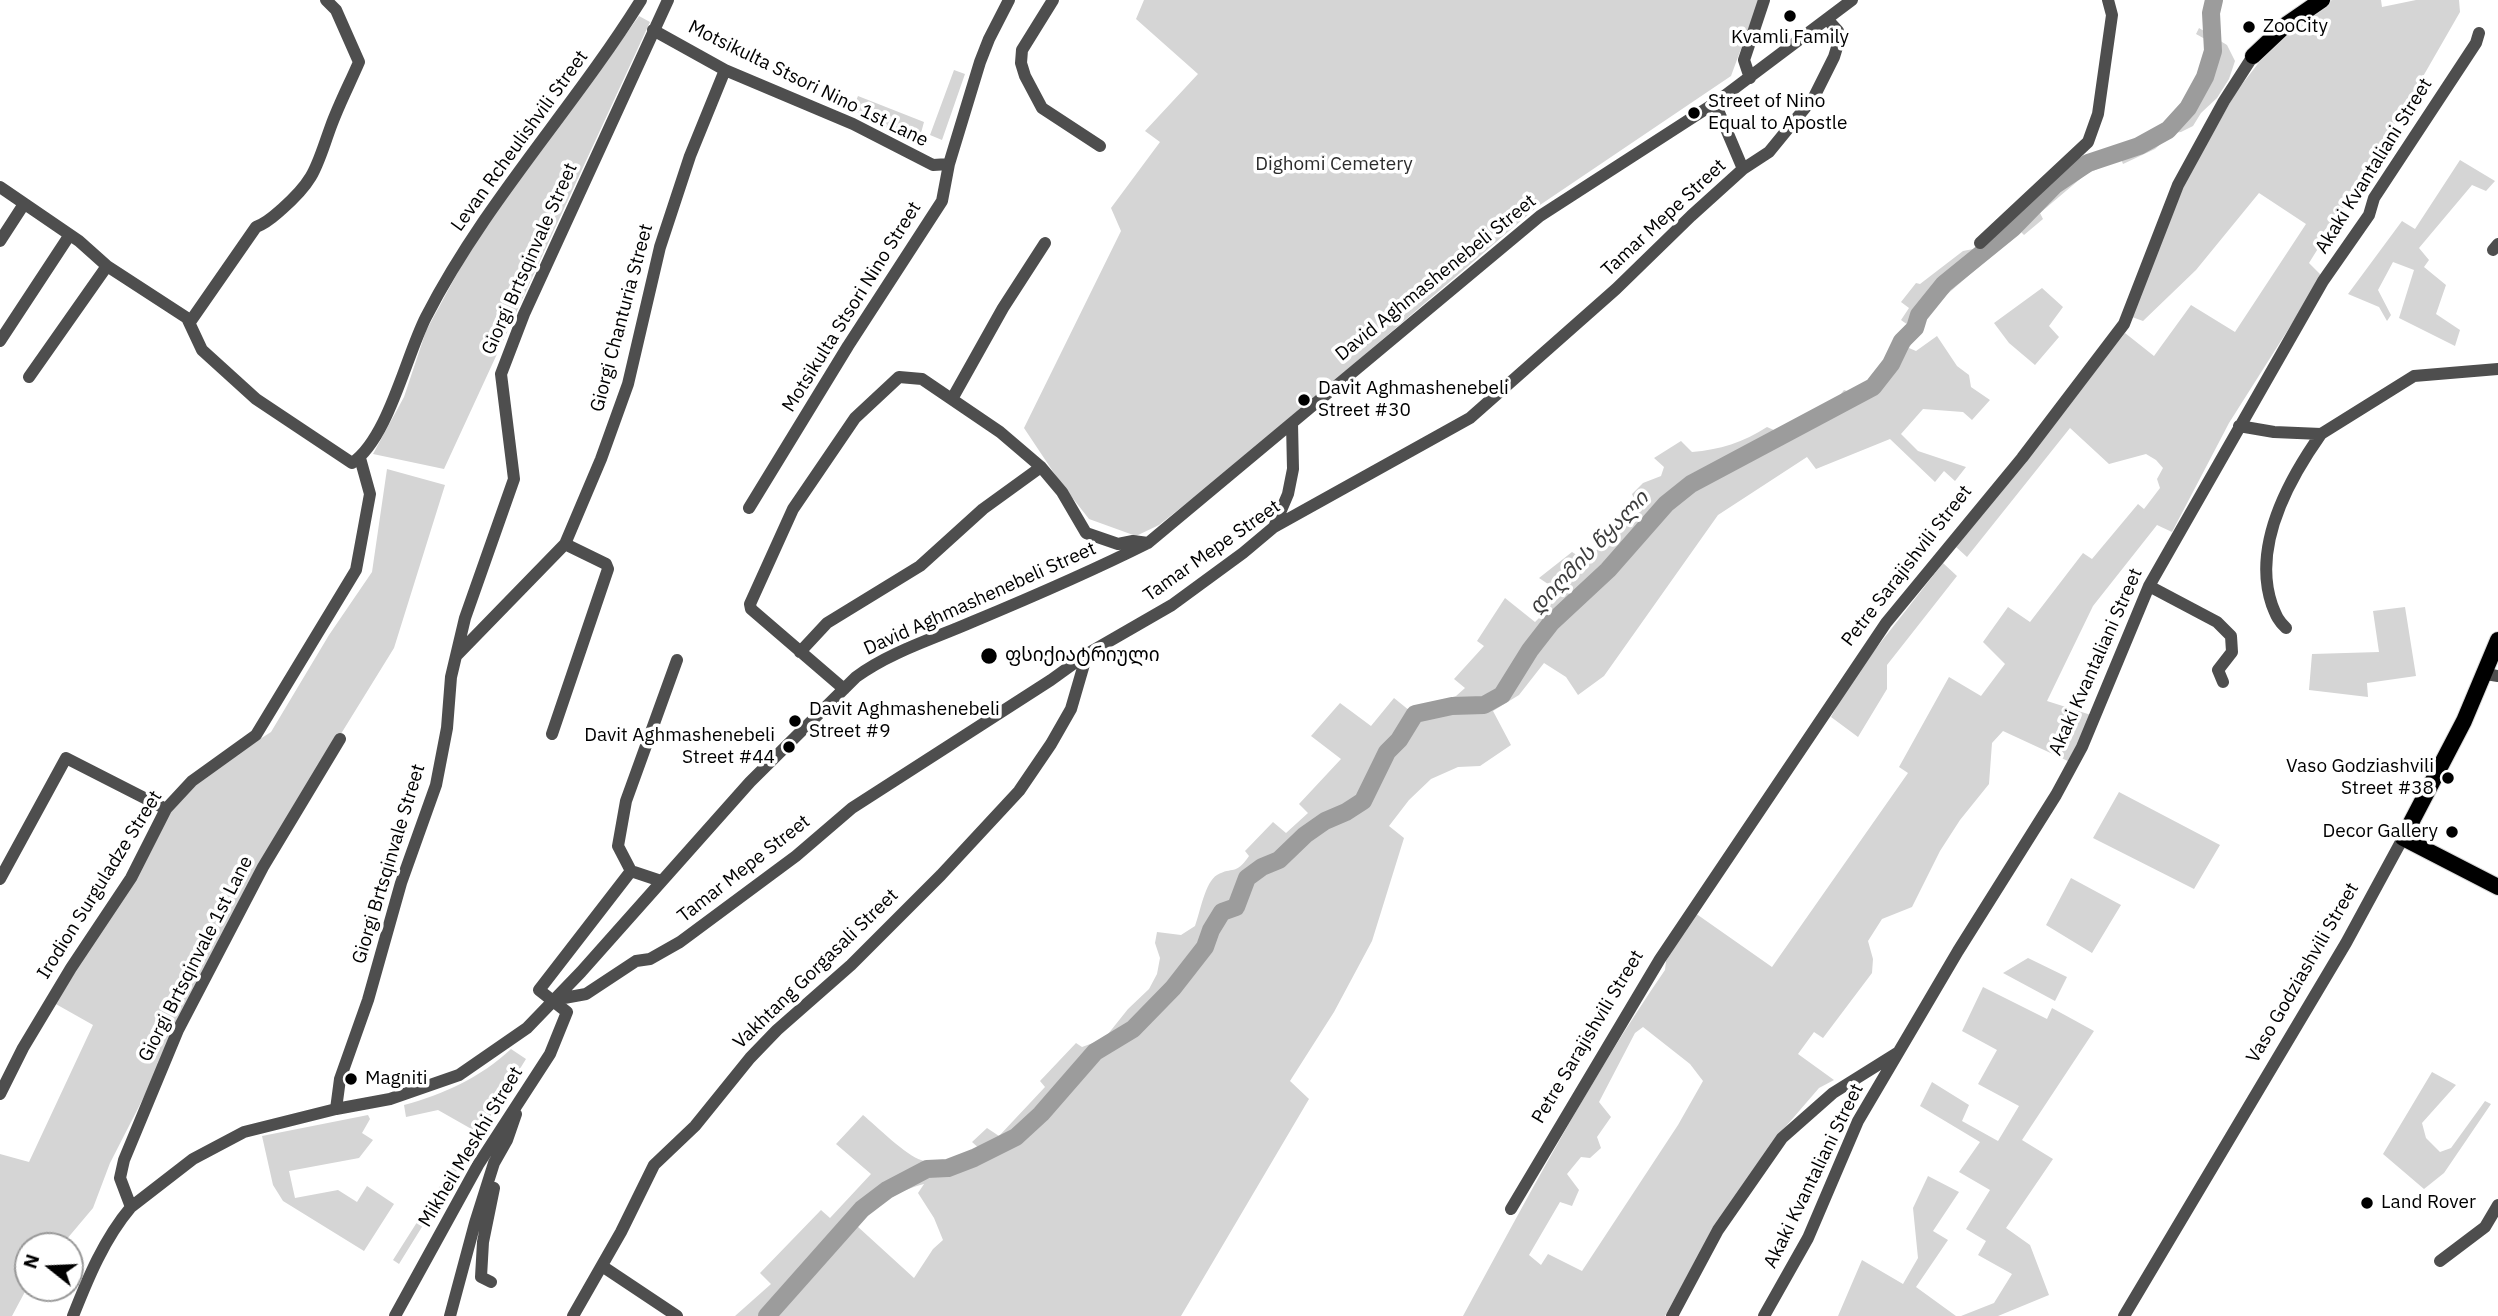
<!DOCTYPE html>
<html>
<head>
<meta charset="utf-8">
<style>
	body { margin:0 }
	#map { position:relative; width:2498px; height:1316px; overflow:hidden; background:#fff; font-family:"IBM Plex Sans",sans-serif }
	canvas { display:block }
	.north { position:absolute; left:14px; top:1232px; width:70px; height:70px; box-sizing:border-box; background:#fff; border:2px solid #999; border-radius:50%; rotate:288deg; font-size:19px; font-weight:700; line-height:28px; text-align:center; color:#000 }
	.north::after { content:''; display:block; margin:auto; width:24px; height:32px; background:#000; clip-path:polygon(50% 0,100% 100%,50% 72%,0 100%) }
</style>
</head>
<body>
<div id="map">
<canvas width="2498" height="1316"></canvas>
<div class="north">N</div>
</div>
<script>
const g = document.querySelector('canvas').getContext('2d');
g.lineJoin = 'round';
function paint(path, color) { g.fillStyle = color; g.fill(path, 'evenodd'); }
function trace(path, color, width, dash) { g.strokeStyle = color; g.lineWidth = width; g.lineCap = dash ? 'butt' : 'round'; g.setLineDash(dash || []); g.stroke(path); }
function drawText(font, color, halo, rows, align = 'center') {
  g.font = font + ' "IBM Plex Sans","Noto Sans Georgian",sans-serif'; g.lineWidth = 7; g.setLineDash([]); g.textBaseline = 'middle'; g.strokeStyle = halo; g.fillStyle = color; for (const [text, x, y, turn = 0] of rows) {
    g.save(); g.translate(x, y); g.rotate((+turn || 0) * Math.PI / 180); g.textAlign = isNaN(turn) ? turn : align; if (halo) g.strokeText(text, 0, 0); g.fillText(text, 0, 0); g.restore();
  }
}
paint(new Path2D(`
	M1144,0H1759L1731,76L1537,207L1250,453L1159,525L1136,536L1089,519L1060,482L1024,428L1121,231L1111,208L1160,142L1145,131L1198,74L1136,19Z
	M2332,0H2381L2382,7L2416,0H2459L2460,12L2398,120L2309,263L2322,276L2229,423L2172,532L2157,525L2093,606L2047,701L2091,715L2070,762L2003,731L1992,743L1989,784L1960,820L1940,851L1912,907L1882,919L1868,941L1873,959L1872,973L1823,1038L1814,1032L1798,1054L1834,1080L1819,1088L1781,1132L1717,1222L1665,1316H1463C1527,1199 1589,1080 1665,970L1666,961L1695,913L1772,967L1908,773L1899,767L1949,677L1981,696L2005,664L1983,642L2008,607L2030,622L2083,553L2092,559L2138,504L2144,509L2160,488L2157,479L2163,468L2156,460L2146,454L2109,464L2070,428L1967,557L1956,547L2125,333L2154,356L2191,305L2235,332L2306,224L2259,193L2196,270L2143,321L2132,317L2179,193L2236,92L2267,52L2319,8ZM1643,1027L1690,1064L1703,1081L1678,1125L1582,1271L1548,1254L1541,1265L1529,1255L1560,1202L1572,1206L1579,1190L1567,1174L1581,1157L1590,1158L1601,1148L1597,1137L1611,1117L1599,1102L1635,1033Z
	M639,16L650,22L444,469L373,454L404,397L426,331L471,248L514,180L557,129Z
	M2199,28L2227,45L2235,61L2229,79L2217,98L2201,113L2193,126L2181,132L2173,133L2155,149L2123,164L2121,159L2086,174L2040,213L2043,219L2024,235L2020,231L1929,310L1909,348L1916,351L1937,336L1957,366L1969,375L1971,387L1990,400L1972,420L1963,412L1923,409L1901,434L1918,451L1966,467L1955,481L1944,471L1935,482L1890,439L1816,469L1807,457L1718,515L1604,676L1578,695L1566,677L1544,663L1519,695L1493,711L1511,745L1480,766L1458,767L1431,779L1409,800L1389,826L1404,838L1372,941L1334,1012L1290,1081L1309,1099L1181,1316H735L771,1284L760,1273L821,1210L830,1218L871,1174L836,1144L863,1115C875,1125 908,1157 921,1160C941,1167 962,1158 981,1150L972,1142L987,1128L999,1136L1045,1087L1040,1081L1076,1043L1082,1047L1104,1039L1128,1009L1149,989L1157,974L1160,958L1155,943L1157,932L1181,935L1195,926C1200,913 1205,882 1217,875C1233,866 1235,876 1249,856L1245,851L1273,822L1286,833L1308,813L1299,804L1341,759L1311,736L1340,703L1371,726L1394,698L1410,711L1456,696L1465,688L1454,679L1484,646L1477,641L1505,598L1535,622L1550,607L1551,586L1539,578L1572,552L1585,560C1602,544 1630,527 1637,505L1632,494L1643,483L1661,476L1664,467L1654,458L1681,441L1692,452C1719,450 1744,442 1767,427L1776,431L1836,400L1844,390L1853,393C1887,374 1887,354 1908,325L1901,320L1909,308L1901,302L1916,283L1920,284L1963,251L1978,248L2074,161L2077,164L2139,142L2143,137L2155,133L2194,89L2203,67L2207,45L2205,39L2196,34ZM924,1184L918,1193L934,1218L943,1240L933,1249L914,1278L857,1226C873,1206 899,1190 924,1184Z
	M954,70L965,74L942,140L930,135Z
	M858,96L924,122L918,144L852,110Z
	M2460,160L2495,181L2486,191L2472,185L2419,248L2429,260L2424,267L2446,285L2436,314L2460,330L2455,346L2399,318L2414,270L2393,262L2378,290L2391,315L2387,321L2379,307L2348,294L2402,221L2415,229Z
	M2042,288L2063,307L2049,326L2059,337L2035,365L2009,343L1994,323Z
	M387,469L445,485L394,648L276,839L110,1163L93,1208L61,1246H28V1286L12,1316H0V1154L29,1162L93,1025L54,1003L162,822L204,775L271,732L329,635L372,572Z
	M1943,563L1957,576L1887,665V689L1858,737L1831,717L1852,679Z
	M2405,607L2416,676L2367,683L2368,697L2309,690L2312,654L2379,652L2373,611Z
	M2119,792L2220,845L2194,889L2093,838Z
	M2071,878L2121,905L2092,953L2046,925Z
	M2028,958L2067,977L2055,1001L2003,973Z
	M1983,987L2047,1019L2052,1008L2094,1031L2022,1140L2053,1159L2006,1228L2030,1245L2049,1295L1998,1316H1961L1994,1303L2012,1274L1978,1255L1986,1241L1966,1229L1990,1190L1959,1172L1980,1142L1920,1106L1932,1082L1969,1105L1962,1121L1998,1141L2019,1106L1978,1084L1997,1050L1962,1031Z
	M511,1049L526,1059L399,1264L393,1260L475,1131L438,1110L406,1117L404,1105C444,1094 480,1078 511,1049Z
	M2432,1072L2456,1085L2422,1123L2426,1138L2440,1152L2451,1148L2485,1101L2491,1104L2444,1173L2424,1189L2383,1154Z
	M368,1115L370,1119L362,1133L373,1140L359,1158L289,1171L295,1198L338,1190L357,1202L367,1186L394,1204L364,1251L283,1201L273,1185L262,1136Z
	M1928,1176L1959,1192L1933,1231L1948,1240L1916,1287L1956,1316H1838L1862,1260L1903,1284L1918,1258L1913,1208Z`), '#d5d5d5');
trace(new Path2D(`
	M767,1316L862,1209L887,1190L927,1169L948,1168L974,1158L1016,1137L1041,1114L1095,1052L1133,1029L1173,988L1205,947L1211,930L1222,912L1236,907L1247,878L1262,867L1279,860L1305,835L1325,821L1346,812L1363,801L1387,752L1399,740L1415,714L1452,706L1484,705L1502,695L1530,650L1551,623L1608,570L1666,504L1691,484L1873,387L1891,364L1902,341L1915,328L1919,315L1944,284L2013,228L2055,185L2088,163L2139,146L2168,130L2188,108L2205,77L2213,51L2211,13L2214,0`), '#9c9c9c', 18);
const major = new Path2D(`
	M2253,56L2287,24L2322,0
	M2498,640L2464,721L2403,838L2498,887`);
trace(major, '#dbdbdb', 18);
trace(new Path2D(`
	M1053,0L1022,50L1021,63L1025,76L1042,108L1100,146
	M653,30L725,70L853,124L933,165L949,164
	M1750,78L1744,60L1764,0
	M1715,103L1743,169
	M0,187L79,241L107,266L187,318L202,350L256,399L352,463C388,439 406,356 426,317C485,202 573,109 641,0
	M0,241L24,204
	M1980,243L2088,142L2098,114L2112,15L2108,0
	M2493,250L2498,244
	M190,322L256,227C267,223 274,216 282,209C316,179 316,167 331,126C339,104 350,83 359,62L336,10L326,0
	M0,341L69,236
	M29,377L107,266
	M952,399L1003,308L1045,243
	M2239,426L2274,432L2321,434L2414,376L2498,369
	M749,508L848,346L942,201L949,164L980,62L989,39L1009,0
	M1274,527L1288,494L1293,469L1292,423
	M2149,586L2217,622L2231,636L2232,652L2218,670L2223,682
	M2286,628C2278,621 2276,615 2272,605C2252,547 2287,482 2321,434
	M800,652L827,623L920,566L983,509L1041,467
	M456,656L565,544L601,459L628,384L660,247L690,156L725,70
	M2486,674L2498,676
	M844,689L751,609L750,604L793,509L855,418L899,377L922,379L1000,432L1041,467L1062,492L1086,533L1118,544L1133,541L1148,543
	M552,734L608,569L606,564L565,544
	M0,879L66,758L166,809
	M661,881L631,871L618,846L626,801L677,660
	M553,1000L586,994L636,961L650,959L680,942L796,856L852,808L1051,680L1087,654L1172,605L1243,553L1274,527L1470,418L1616,289L1691,216L1743,169L1769,152L1814,97L1834,57L1838,44V31L1828,20
	M0,1094L23,1048L71,968L131,878L166,809L192,781L256,735L356,570L370,494L360,458
	M336,1109L340,1079L368,1000L401,883L436,785L447,728L451,677L465,618L514,479L501,374L524,314L668,0
	M131,1207L120,1178L124,1160L178,1030L263,867L340,739
	M1511,1209L1660,959L1886,623L2022,458L2124,324L2178,185L2224,101L2253,56
	M2440,1261L2485,1227L2498,1205
	M602,1266L677,1316
	M491,1282L481,1277L483,1242L494,1188
	M73,1316C88,1278 104,1239 131,1207L193,1159L244,1132L336,1109L390,1099L459,1075L527,1028L581,972L750,782L856,677C890,652 933,639 972,622C1032,597 1090,572 1148,543L1540,216L1715,103L1852,0
	M395,1316L478,1165L550,1054L567,1012L539,990L631,871
	M450,1316L475,1223L494,1163L507,1140L516,1114
	M573,1316L621,1232L654,1165L695,1126L750,1058L777,1030L851,965L941,875L1019,791L1051,744L1071,709L1087,654
	M1672,1316L1718,1230L1782,1138L1833,1093L1897,1053
	M1764,1316L1808,1238L1858,1121L1958,951L2056,795L2082,747L2149,586L2323,281L2369,215L2374,198L2476,43L2479,33
	M2124,1316L2346,943L2403,838`), '#4e4e4e', 12);
trace(major, '#000', 16);
for (const [x, y, r, color] of [
	[1790,16,7,"#000"],
	[2249,27,7,"#000"],
	[1694,113,7,"#000"],
	[1304,400,7,"#000"],
	[989,656,9,"#000"],
	[795,721,7,"#000"],
	[789,747,7,"#000"],
	[2448,778,7,"#000"],
	[2452,832,7,"#000"],
	[351,1079,7,"#000"],
	[2367,1203,7,"#000"]
]) { const dot = new Path2D(); dot.arc(x, y, r, 0, 2 * Math.PI); g.fillStyle = color; g.fill(dot); trace(dot, '#fff', 2.5); }
drawText('19px', '#000', '#fff', [
	["ZooCity",2263,27],
	["Kvamli Family",1790,38,"center"],
	["Street of Nino",1708,102],
	["Equal to Apostle",1708,124],
	["Davit Aghmashenebeli",1318,389],
	["Street #30",1318,411],
	["ფსიქიატრიული",1005,656],
	["Davit Aghmashenebeli",809,710],
	["Street #9",809,732],
	["Davit Aghmashenebeli",775,736,"right"],
	["Street #44",775,758,"right"],
	["Vaso Godziashvili",2434,767,"right"],
	["Street #38",2434,789,"right"],
	["Decor Gallery",2438,832,"right"],
	["Magniti",365,1079],
	["Land Rover",2381,1203]
], 'left');
drawText('19px', '#000', '#fff', [
	["Motsikulta Stsori Nino 1st Lane",808,84,26],
	["Levan Rcheulishvili Street",520,141,-54],
	["Akaki Kvantaliani Street",2374,166,-58],
	["Tamar Mepe Street",1664,218,-43],
	["Giorgi Brtsqinvale Street",530,259,-66],
	["David Aghmashenebeli Street",1436,278,-39],
	["Motsikulta Stsori Nino Street",852,307,-58],
	["Giorgi Chanturia Street",622,318,-75],
	["Tamar Mepe Street",1212,551,-35],
	["Petre Sarajishvili Street",1907,566,-52],
	["David Aghmashenebeli Street",980,599,-24],
	["Akaki Kvantaliani Street",2096,662,-66],
	["Giorgi Brtsqinvale Street",389,864,-73],
	["Tamar Mepe Street",744,869,-38],
	["Irodion Surguladze Street",100,885,-58],
	["Giorgi Brtsqinvale 1st Lane",196,959,-63],
	["Vakhtang Gorgasali Street",816,969,-44],
	["Vaso Godziashvili Street",2303,973,-60],
	["Petre Sarajishvili Street",1588,1037,-59],
	["Mikheil Meskhi Street",471,1147,-59],
	["Akaki Kvantaliani Street",1814,1176,-64]
]);
drawText('19px', '#2c2c2c', '#fff', [
	["Dighomi Cemetery",1334,165]
]);
drawText('italic 21px', '#3d3d3d', '#fff', [
	["დიღმის წყალი",1589,553,-46]
]);
</script>
</body>
</html>
